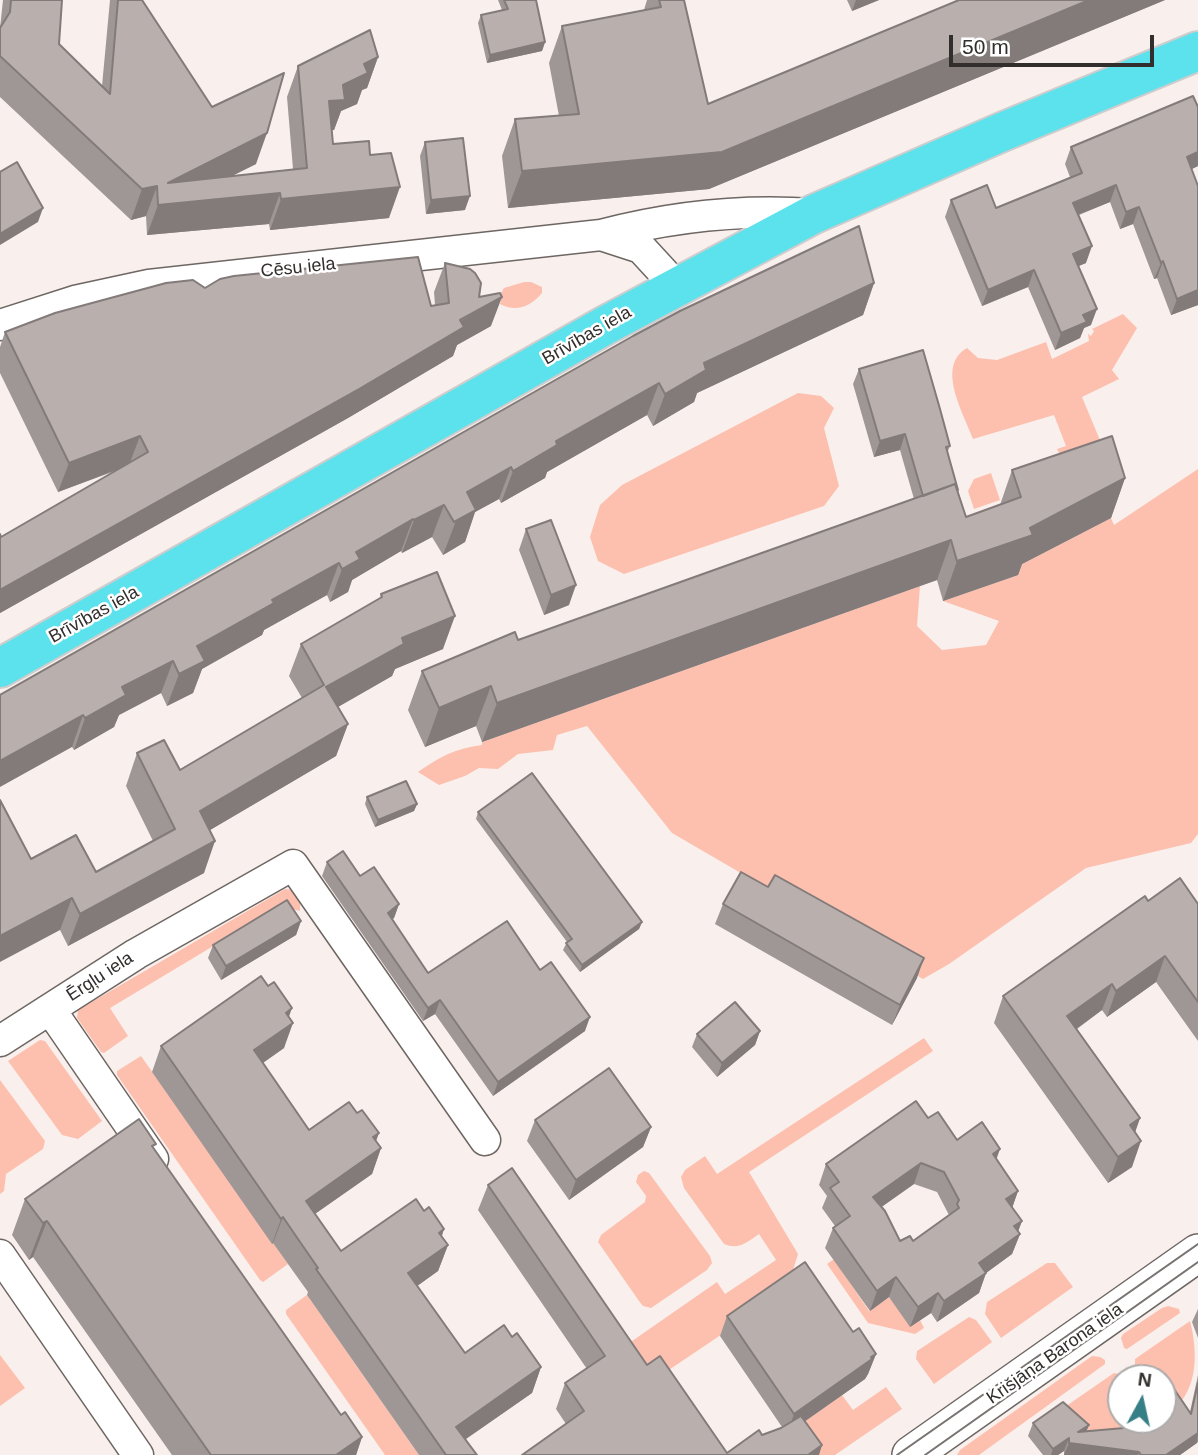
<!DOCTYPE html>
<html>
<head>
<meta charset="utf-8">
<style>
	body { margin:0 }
	#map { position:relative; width:1198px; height:1455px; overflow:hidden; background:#f9f0ed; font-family:Helvetica,sans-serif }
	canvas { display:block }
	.north { position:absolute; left:1107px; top:1364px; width:70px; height:70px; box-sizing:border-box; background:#fff; border:2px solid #adabab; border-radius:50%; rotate:8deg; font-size:19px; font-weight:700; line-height:28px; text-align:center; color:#312e2d }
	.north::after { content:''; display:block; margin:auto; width:24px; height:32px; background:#377f86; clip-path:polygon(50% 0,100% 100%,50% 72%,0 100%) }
	.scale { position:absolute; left:949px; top:35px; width:205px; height:32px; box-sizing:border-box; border:4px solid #312e2d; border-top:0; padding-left:9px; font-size:21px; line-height:24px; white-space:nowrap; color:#312e2d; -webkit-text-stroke:5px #fff; paint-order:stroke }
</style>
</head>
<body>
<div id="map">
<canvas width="1198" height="1455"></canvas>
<div class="north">N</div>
<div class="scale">50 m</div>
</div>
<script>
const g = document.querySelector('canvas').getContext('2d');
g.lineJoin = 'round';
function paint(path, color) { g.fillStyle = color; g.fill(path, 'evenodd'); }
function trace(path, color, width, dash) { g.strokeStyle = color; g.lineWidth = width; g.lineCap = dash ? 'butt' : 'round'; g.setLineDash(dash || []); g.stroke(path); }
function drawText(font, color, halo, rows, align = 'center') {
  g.font = font + ' Helvetica,sans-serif'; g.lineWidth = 5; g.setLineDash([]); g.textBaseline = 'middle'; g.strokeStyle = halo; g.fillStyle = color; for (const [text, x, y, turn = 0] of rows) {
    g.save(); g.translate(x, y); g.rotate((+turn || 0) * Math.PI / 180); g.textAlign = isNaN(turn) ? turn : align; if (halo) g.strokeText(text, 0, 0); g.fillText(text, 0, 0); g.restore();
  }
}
paint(new Path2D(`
	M524,282H531L542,287V293C531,306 516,313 500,304L501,301L498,298L504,288Z
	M1123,314L1137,328L1112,370L1119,379L1082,397L1102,445L1060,455L1057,449L1066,446L1054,415L973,439C964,414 935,366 967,348L978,358L997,360L1046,342L1052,359L1089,341L1088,334L1091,336L1094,331L1092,329Z
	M798,393L821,396L834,408L824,428L839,486L824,506L624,574L598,561L590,537L600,505L622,485Z
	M1198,469V834L1191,843L1086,868L949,964L923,979L672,833L587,726L557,735L553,750L518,754L498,769L479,768L465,776L439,785L418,772C439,757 456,748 482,745V742L920,586L917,626L942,650L986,645L999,621L943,601L1018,575L1016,567L1111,518L1114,525Z
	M991,473L1000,500L974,509L968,491L974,479Z
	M285,889L294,890L300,900V911L280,906L110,1008L128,1036L104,1053L101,1052L77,1018L78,1010Z
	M924,1038L933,1051L749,1172L798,1254L793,1270L798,1283L651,1382L612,1355L717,1282L725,1294L776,1260L759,1234C746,1243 739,1250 724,1244L684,1188L681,1177L685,1170L705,1156L717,1174Z
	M40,1040L45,1041L102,1121L78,1139L62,1135L8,1061Z
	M141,1056L288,1264L263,1282L260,1280L117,1075V1071Z
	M0,1080L45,1141L43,1149L6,1174L4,1191L0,1194Z
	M644,1171L649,1173L710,1256L712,1263L707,1270L651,1308L643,1306L639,1301L598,1242L601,1235L645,1202L646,1196L636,1182L638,1175Z
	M834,1259L869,1311L889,1297L920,1320L924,1328L915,1334L868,1323L827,1264Z
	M1047,1263H1055L1073,1287L1001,1338L985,1314L987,1302Z
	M307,1295L419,1455H385L286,1314V1310Z
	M1168,1306L1179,1309L1180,1313L1127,1349L1124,1348L1121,1338L1123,1334L1162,1308Z
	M969,1317L976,1320L992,1342L934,1384L916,1359L917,1351Z
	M1190,1321C1198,1352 1198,1388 1174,1409L1163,1406V1378H1141L1135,1369V1359Z
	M0,1355L25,1388L0,1406Z
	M1092,1356L1100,1357L1105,1360V1364L979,1455H957L960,1450Z
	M1114,1373L1119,1374L1123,1378H1121V1420H1143L1146,1426L1134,1434L1088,1432L1059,1411Z
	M886,1387L902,1409L835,1455H802L787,1434L842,1395L853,1410Z`), '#fdbfae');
const minor = new Path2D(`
	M601,235L641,248L676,286
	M0,325L75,301L149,285L601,235C669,217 743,209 814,214
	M50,1009L153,1159
	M0,1041L136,954L293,865L485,1140
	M0,1255L138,1455`);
const tertiary = new Path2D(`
	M911,1455L1198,1253`);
const trunk = new Path2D(`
	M0,668L606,325L814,214L1002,132L1198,51`);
trace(minor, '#6d6663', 33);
trace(tertiary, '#6d6663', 40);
trace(trunk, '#cecdcd', 42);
trace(minor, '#fff', 30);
trace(tertiary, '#fff', 37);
trace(trunk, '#5ce2ec', 38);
trace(new Path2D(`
	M897,1455L1198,1244
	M925,1455L1198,1262`), '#797472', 2);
paint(new Path2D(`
	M3,0H62L59,44L102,86L110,0H142L212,107L256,164L232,176L293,169L287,97L298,66L378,57L367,88L362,90L357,104L341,111L334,130H332L333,144L370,155L389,218L270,230L269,224L147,235L146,216L131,220L0,97V28Z
	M498,0H536L545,42L542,51L487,63L478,23L481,15L502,10Z
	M647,0H684L708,104L959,0H1165L709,189L508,208L502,156L515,119L559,116L549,63L562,26L644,10Z
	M847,0H879L852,11Z
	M425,142L465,210L426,214L420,156Z
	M1071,147L1198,166L1192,169L1198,186V305L1171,315L1157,278L1154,279L1133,224L1120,229L1110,202L1079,215L1086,263L1078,266L1091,325L1084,328L1080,338L1055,350L1028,287L982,306L945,217L951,200L996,208L1070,177L1065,164Z
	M445,263L479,297L491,326L457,345L453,356L348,418L0,613V534L1,537L115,471L58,492L0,373V347L5,332L205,288L431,306L435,305L434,292Z
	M874,283L863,315L697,393L694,402L653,426L647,415L547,472L545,478L501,503L499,499L475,512L465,542L443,555L432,537L402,553L401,551L352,580L348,592L330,602L327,595L264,630L262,635L202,669L193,693L167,706L161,693L119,715L114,727L74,750L72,747L0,695L633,336Z
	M859,369L950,446L947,453L966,517L1000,505L1012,470L1125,478L1111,518L1022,564L1018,575L943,601L937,580L482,742L476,726L425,747L408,710L422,671L518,640L914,499L900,450L874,457L853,384Z
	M526,529L569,605L544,615L519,550Z
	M381,594L443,649L395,669L392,676L338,707L348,724L336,756L210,830L204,873L68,946L60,930L31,859L96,872L153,841L126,786L137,753L180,770L302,698L289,676L301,644L380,599Z
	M367,797L417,804L414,811L375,827L365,804Z
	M478,812L642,922L639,929L580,972L563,950L567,942L476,819Z
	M327,862L360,876L399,904L394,918L392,919L428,973L540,970L585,1031L493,1096L435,1014L423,1021L322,876Z
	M768,887L917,978L892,1025L715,924L723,904Z
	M1148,901L1198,904V1041L1156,982L1107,1017L1102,1010L1077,1029L1140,1118L1135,1132L1132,1167L1108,1183L994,1023L1003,996Z
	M301,921L296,935L221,980L208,958L213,945Z
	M268,986L289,1017L284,1048L263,1063L309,1130L376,1141L381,1148L372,1174L315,1214L341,1251L424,1211L444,1229L442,1236L448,1245L438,1271L417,1286L465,1353L512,1337L541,1367L532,1393L466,1439L477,1455H419L307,1295L308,1292L273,1243L272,1244L152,1072L161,1046Z
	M760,1031L755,1045L717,1077L692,1047L697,1034Z
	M928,1118L957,1140L996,1160L1018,1191L1012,1208L1022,1221L1018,1231L1020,1234L1012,1254L986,1273L979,1293L937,1322L931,1313L910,1327L889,1297L870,1311L825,1248L833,1228L835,1226L822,1208L827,1196L819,1185L826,1164ZM914,1184L937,1192L949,1215L913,1241H900L881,1207Z
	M535,1120L651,1127L643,1147L569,1200L527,1141Z
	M154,1149L341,1415L362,1437L356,1455H172L33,1257L29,1260L12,1235L25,1199Z
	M488,1185L647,1365L727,1453L762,1435L782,1427L720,1336L727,1316L853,1332L876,1354L868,1374L865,1379L805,1421L819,1455H522L566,1424L556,1409L565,1383L587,1369L478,1210Z
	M1198,1309V1338L1192,1322Z
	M1198,1375V1442L1180,1455H1064V1451L1058,1455H1043L1028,1436L1033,1423L1089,1425L1086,1431L1146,1426L1142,1420H1163L1190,1412Z`), '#9f9796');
paint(new Path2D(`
	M856,0H879L852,11Z
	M1089,0H1165L709,189L508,208L522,171Z
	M545,42L542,51L487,63L490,55Z
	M378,57L367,88L362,90L357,104L341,111L334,130L318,131L329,101L343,85L364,64Z
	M267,133L256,164L177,203L280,193L269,224L147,235L158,205L168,183Z
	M1198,152V166L1181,174L1187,157Z
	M1116,185L1110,202L1067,219L1073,203Z
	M157,186L146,216L131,220L142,189Z
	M400,187L389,218L270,230L281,199Z
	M470,196L465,210L426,214L431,200Z
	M1139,207L1133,224L1120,229L1126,212Z
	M43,208L38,222L0,245V234Z
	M1092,246L1086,263L1067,271L1073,254Z
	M1163,261L1157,278L1154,279L1161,263Z
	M1034,270L1028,287L982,306L988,290Z
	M874,283L863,315L697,393L694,402L653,426L665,394L704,363Z
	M1198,290V305L1171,315L1177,299Z
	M502,297L491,326L457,345L453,356L348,418L0,613V590Z
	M1097,309L1091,325L1084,328L1080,338L1055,350L1061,333L1083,315Z
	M659,383L647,415L547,472L545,478L501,503L513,471L556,441Z
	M905,434L900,450L874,457L880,441Z
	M140,436L129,465L58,492L69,463Z
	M511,467L499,499L475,512L465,542L443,555L467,492Z
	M1125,478L1111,518L1022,564L1018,575L943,601L957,561L1030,528Z
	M444,505L432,537L402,553L414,520Z
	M413,519L401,551L352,580L348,592L330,602L342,569L356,552Z
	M951,540L937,580L482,742L497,703Z
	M339,563L327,595L264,630L262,635L202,669L193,693L167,706L179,674L197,646L272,600Z
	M576,585L569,605L544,615L551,595Z
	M455,616L443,649L395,669L392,676L315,720L326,687L402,638Z
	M173,661L161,693L119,715L114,727L74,750L85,718L122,687Z
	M491,686L476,726L425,747L439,708Z
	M83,715L72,747L0,787V761Z
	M348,724L336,756L188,843L200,811Z
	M417,804L414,811L375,827L378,820Z
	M215,841L204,873L68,946L80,914Z
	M72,898L60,930L0,962V936Z
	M399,904L394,918L383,926L388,913Z
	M301,921L296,935L221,980L226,966Z
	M642,922L639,929L580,972L582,965Z
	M1165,956L1156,982L1107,1017L1116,991Z
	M924,958L917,978L892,1025L900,1005Z
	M1112,984L1102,1010L1058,1042L1067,1016Z
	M440,1000L435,1014L423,1021L428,1008Z
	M292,1008L285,1028L293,1023L284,1048L244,1076L254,1050L286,1013Z
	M590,1017L585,1031L493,1096L498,1082Z
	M760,1031L755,1045L717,1077L722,1063Z
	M1140,1118L1131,1144L1130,1125Z
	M651,1127L643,1147L569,1200L576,1180Z
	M379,1133L371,1155L381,1148L372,1174L296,1227L306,1201L373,1137Z
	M1141,1141L1132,1167L1108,1183L1118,1157Z
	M1000,1149L993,1169V1154Z
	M921,1163L914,1184L866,1218L873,1197Z
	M1018,1191L1011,1211L1006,1199Z
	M283,1217L273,1243L272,1244L281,1219Z
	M47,1221L33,1257L29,1260L43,1223Z
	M1022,1221L1016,1237L1020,1234L1012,1254L986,1273L979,1293L937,1322L944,1301L979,1263L1014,1226Z
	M444,1229L435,1254L448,1245L438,1271L399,1299L408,1273L439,1233Z
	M896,1277L889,1297L870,1311L877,1291Z
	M938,1293L931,1313L910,1327L918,1307Z
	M876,1354L868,1374L865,1379L787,1434L794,1414Z
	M541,1367L532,1393L447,1452L456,1427Z
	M1089,1425L1084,1437L1139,1452L1138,1455H1064L1069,1443L1078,1432Z
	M1198,1433L1197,1443L1180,1455H1166Z
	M362,1437L356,1455H336Z
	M1069,1438L1064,1451L1058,1455H1051L1053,1449Z
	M822,1445L819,1455H808Z`), '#827b7a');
const building = new Path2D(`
	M11,0H62L59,44L110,94L118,0H142L212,107L284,73L267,133L168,183L307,168L298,66L370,30L378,57L364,64L368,73L343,85L345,100L329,101L333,144L369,141L370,155L391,153L400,187L281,199L280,193L158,205L157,186L142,189L0,56V28L10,12Z
	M504,0H536L545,42L490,55L481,15L508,9Z
	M659,0H684L708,104L959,0H1089L722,152L522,171L515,119L579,114L562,26L661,7Z
	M1193,96L1198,107V152L1187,157L1198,186V290L1177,299L1163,261L1161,263L1139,207L1126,212L1116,185L1073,203L1092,246L1073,254L1097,309L1083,315L1087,322L1061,333L1034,270L988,290L951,200L987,185L996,208L1082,173L1071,147Z
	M463,138L470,196L431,200L425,142Z
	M17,162L43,208L0,234V172Z
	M859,226L874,283L704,363L706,370L665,394L659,383L556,441L557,445L513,471L511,467L467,492L476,510L454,522L444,505L414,520L413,519L356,552L360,559L342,569L339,563L272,600L274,603L197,646L205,661L179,674L173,661L122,687L126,695L85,718L83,715L0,761V695L633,336L680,311Z
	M418,257L431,306L449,303L445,263L470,269L475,273L481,283L479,297L500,293L502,297L460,320L464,327L359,389L0,590V534L1,537L148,452L140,436L69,463L5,332L55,313L166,283L193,280L205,288L220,279L234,276Z
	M923,350L940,409L950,446L946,447L958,490H957L955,484L923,496L905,434L880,441L859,369Z
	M1112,436L1125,478L1030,528L1033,535L957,561L951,540L497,703L491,686L439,708L422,671L515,632L518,640L955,484L966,517L1021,497L1012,470Z
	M551,520L576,585L551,595L526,529Z
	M437,572L455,616L402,638L404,644L326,687L348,724L200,811L215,841L80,914L72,898L0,936V800L31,859L76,835L96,872L175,829L137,753L164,740L180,770L324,685L301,644L382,597L381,594Z
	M532,773L642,922L582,965L566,943L572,939L478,812Z
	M406,781L417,804L378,820L367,797Z
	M343,851L360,876L374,867L399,904L388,913L428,973L507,921L540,970L551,962L590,1017L498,1082L440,1000L428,1008L327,862Z
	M741,872L768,887L775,875L924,958L900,1005L723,904Z
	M1180,878L1198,904V1002L1165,956L1116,991L1112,984L1067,1016L1140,1118L1130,1125L1141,1141L1118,1157L1003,996L1145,896L1148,901Z
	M287,900L301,921L226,966L213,945Z
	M261,976L268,986L274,982L292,1008L286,1013L293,1023L254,1050L309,1130L349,1102L357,1113L362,1110L379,1133L373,1137L381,1148L306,1201L341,1251L416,1199L424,1211L429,1207L444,1229L439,1233L448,1245L408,1273L465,1353L504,1325L512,1337L517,1333L541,1367L456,1427L477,1455H446L316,1269L318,1268L298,1239L283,1217L281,1219L161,1046Z
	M735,1002L760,1031L722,1063L697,1034Z
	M609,1068L651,1127L576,1180L535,1120Z
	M916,1101L928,1118L938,1112L957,1140L982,1122L1000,1149L993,1154L1018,1191L1006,1199L1022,1221L1014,1226L1020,1234L979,1263L986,1273L944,1301L938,1293L918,1307L896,1277L877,1291L833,1228L850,1216L830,1188L839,1182L826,1164ZM921,1163L944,1172L959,1200L957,1204L959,1208L913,1241L910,1236L900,1241L885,1211L873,1197Z
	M139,1119L156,1144L152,1146L341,1415L345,1412L362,1437L336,1455H211L47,1221L43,1223L25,1199Z
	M512,1168L647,1365L660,1356L727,1453L759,1430L762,1435L781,1428L801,1416L822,1445L808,1455H522L584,1411L565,1383L605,1356L488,1185Z
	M805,1262L853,1332L859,1328L876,1354L871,1357L872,1359L794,1414L727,1316Z
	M1198,1383V1433L1166,1455H1141L1139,1452L1069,1443V1438L1053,1449L1033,1423L1063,1402L1089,1425L1078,1432L1159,1425L1155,1420H1163V1396L1174,1389L1191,1414Z`);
paint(building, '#b9b0ae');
trace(building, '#827b7a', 2);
drawText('18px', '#312e2d', '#fff', [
	["Cēsu iela",298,268,-6],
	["Brīvības iela",587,336,-30],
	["Brīvības iela",94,615,-29],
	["Ērgļu iela",100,977,-33],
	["Krišjāņa Barona iela",1055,1354,-35]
]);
</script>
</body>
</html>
